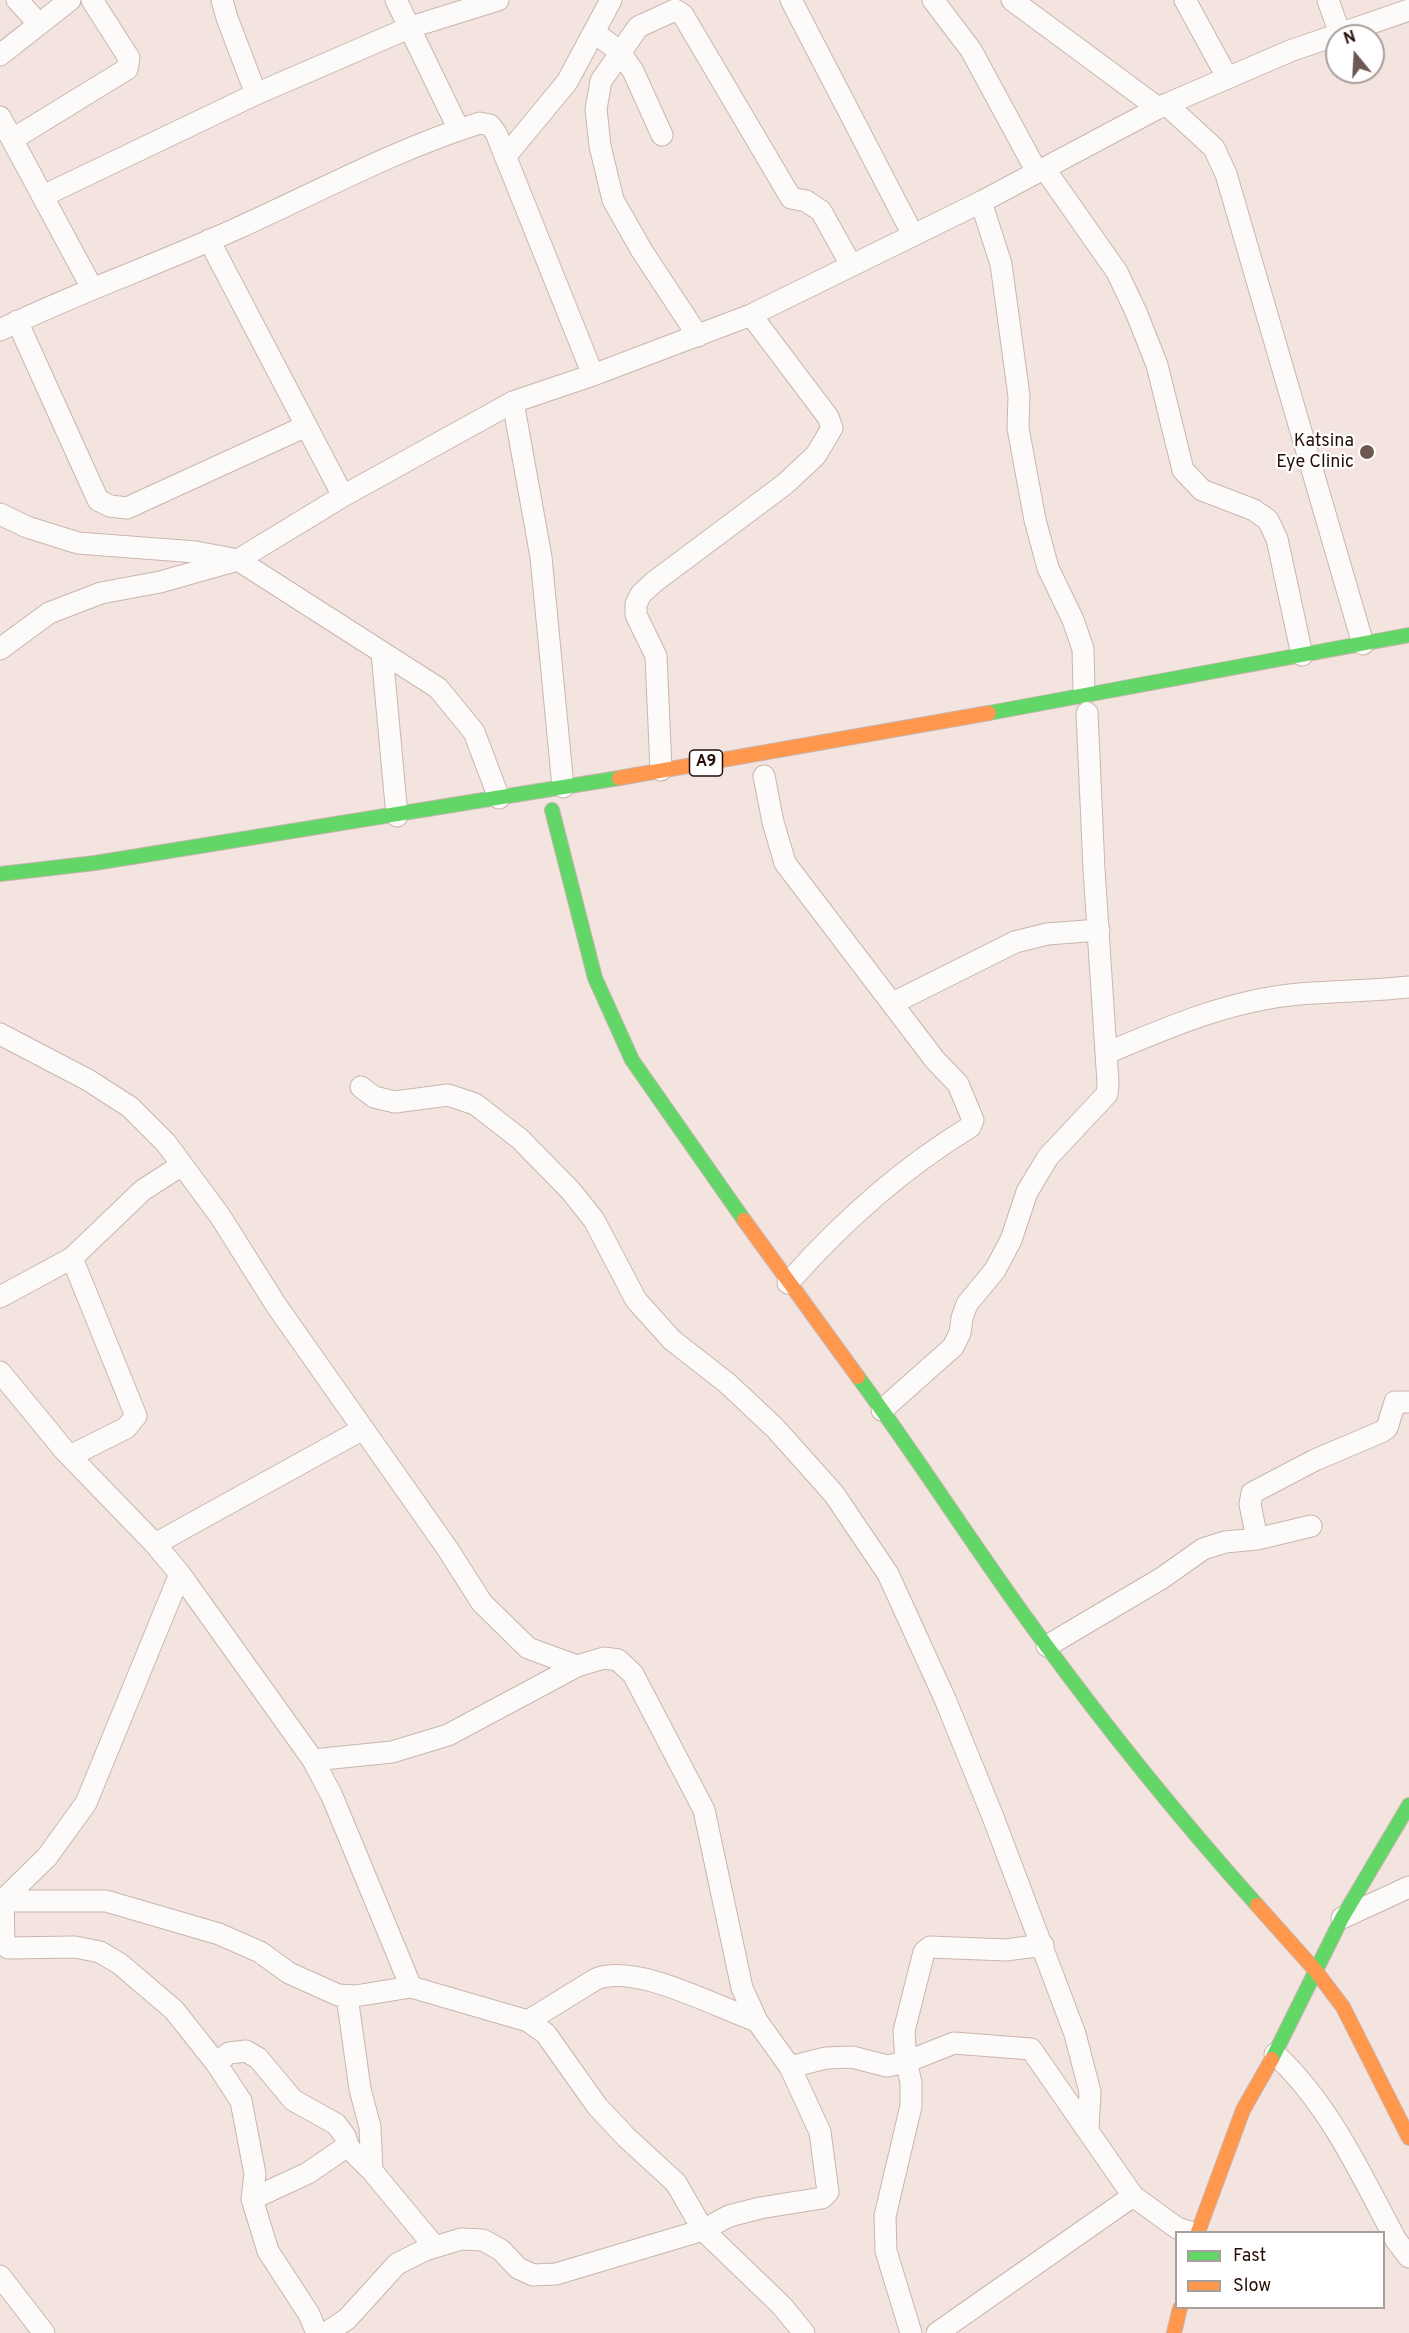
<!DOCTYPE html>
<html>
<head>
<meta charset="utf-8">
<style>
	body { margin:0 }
	#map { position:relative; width:1409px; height:2333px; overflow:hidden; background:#f4e4df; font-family:Overpass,sans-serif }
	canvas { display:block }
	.legend { position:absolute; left:1175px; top:2231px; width:210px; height:78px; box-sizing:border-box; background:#fff; border:2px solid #a89f9b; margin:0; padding:8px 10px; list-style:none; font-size:18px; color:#250e06 }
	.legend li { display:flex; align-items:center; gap:12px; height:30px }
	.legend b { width:30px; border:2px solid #a89f9b }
	.north { position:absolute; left:1325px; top:24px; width:60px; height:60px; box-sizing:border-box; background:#fff; border:2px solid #a89f9b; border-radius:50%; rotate:342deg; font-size:16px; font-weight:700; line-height:24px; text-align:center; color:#250e06 }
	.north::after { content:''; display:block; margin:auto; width:21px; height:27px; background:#6d5952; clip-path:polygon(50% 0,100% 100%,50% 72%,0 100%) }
</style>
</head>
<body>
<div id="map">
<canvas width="1409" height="2333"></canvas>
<ul class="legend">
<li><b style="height:8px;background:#63d668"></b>Fast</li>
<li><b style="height:8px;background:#ff974d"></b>Slow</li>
</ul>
<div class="north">N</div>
</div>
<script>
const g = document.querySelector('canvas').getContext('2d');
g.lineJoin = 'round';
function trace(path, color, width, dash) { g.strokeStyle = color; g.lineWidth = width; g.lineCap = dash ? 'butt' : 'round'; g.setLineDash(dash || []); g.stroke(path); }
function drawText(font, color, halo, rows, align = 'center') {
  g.font = font + ' Overpass,sans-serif'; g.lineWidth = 4.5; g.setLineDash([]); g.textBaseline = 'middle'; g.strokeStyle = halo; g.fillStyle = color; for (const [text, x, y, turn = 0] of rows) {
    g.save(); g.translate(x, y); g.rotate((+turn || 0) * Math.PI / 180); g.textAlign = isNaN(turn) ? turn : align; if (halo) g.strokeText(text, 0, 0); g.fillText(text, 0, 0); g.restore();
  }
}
const street = new Path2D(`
	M17,0L39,24
	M222,0L227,18L256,94
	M396,0L459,130
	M791,0L913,235
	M933,0L971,50L1037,172
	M1012,0L1158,108
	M1185,0L1227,77
	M1328,0L1340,34
	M595,33L619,51L633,71L662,135
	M0,55L70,0
	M1166,104L1214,148L1226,174L1363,644
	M0,117L92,288
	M13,139L127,69L129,58L92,0
	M505,157L567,82L611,0
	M1044,168L1117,272L1136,312L1157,365L1183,470L1202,490L1254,510L1268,520L1277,539L1302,655
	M43,196L256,94L411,27L498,0
	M981,202L1001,264L1019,396L1018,428L1035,520L1048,568L1073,620L1083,649L1084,693
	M209,240L343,496
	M17,321L98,500L110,506L127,508L306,426
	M0,330C78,292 159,264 238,228C318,192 396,149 480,123L490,125L496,133L593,375
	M698,336L642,251L613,200L600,146L596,109L601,81L638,27L675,10L683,15L791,198L806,201L821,211L851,265
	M513,402L541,557L563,787
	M0,514L27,527L78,543L196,552L238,560L438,688L474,732L499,798
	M0,649L49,613L101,593L160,582L238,560L343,496L513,402L593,375L751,315L981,202L1158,108L1290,51L1409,10
	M382,653L397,816
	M661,770L656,656L636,615V604L641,594L654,582L785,484L816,455L832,428L828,417L751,315
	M764,776L773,822L785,863L935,1060L958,1084L973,1120L970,1127C901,1169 841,1223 788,1283
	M893,1003L1015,942L1047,934L1099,930
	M0,1034L88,1080L130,1107L166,1143L220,1216L276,1305L447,1548L482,1603L528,1648L577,1666
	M1107,1053C1168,1027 1231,1000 1299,994C1336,991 1372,991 1409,987
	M361,1087L374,1097L395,1102L448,1095L475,1104L520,1139L571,1191L594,1220L636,1300L672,1340L727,1383L775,1428L834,1494L888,1574L945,1699L993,1817L1075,2034L1090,2092L1088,2129
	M0,1297L72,1258L143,1190L182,1165
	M0,1372L65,1451L155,1544L180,1574L313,1760L332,1796L411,1987
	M882,1410L953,1347L960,1333L962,1318L967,1304L995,1270L1011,1240L1027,1192L1048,1157L1107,1094L1108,1083L1094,869L1087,713
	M70,1456L126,1428L136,1416L72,1258
	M1257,1539L1250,1504L1252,1493L1315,1460L1381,1432L1387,1428L1395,1402H1409
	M155,1544L363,1429
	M180,1574L86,1803L47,1857L3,1900L4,1943L8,1948L75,1947L100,1952L120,1964L174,2010L216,2063L241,2101L255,2174L252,2199L268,2251L309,2314L317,2333
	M1047,1646L1162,1578L1203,1549L1225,1542L1257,1539L1311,1526
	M313,1760L392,1752L448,1735L577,1666L604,1658L618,1660L633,1674L704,1810L742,1988L757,2021L790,2067L820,2132L828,2192L822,2198L760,2208L729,2216L703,2230L556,2274L533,2275L518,2268L501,2250L483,2240L461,2239L425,2250L397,2264L347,2319L326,2333
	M0,1901H106L219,1934L260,1952L289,1973L338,1995L355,1996L411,1987L528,2021L546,2034L597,2106L626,2137L676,2183L703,2230L782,2306L804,2333
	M1342,1918L1409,1887
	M347,1996L360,2089L370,2127L372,2171
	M528,2021L596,1979C637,1963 716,2007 757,2021
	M1275,2054C1330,2105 1361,2175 1396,2240L1409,2257
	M216,2063L229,2053L246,2051L258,2058L293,2100L336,2124L345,2136L349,2148L372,2171L435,2247
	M790,2067L826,2058L852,2057L887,2066L906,2062L954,2043L1031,2049L1133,2196L1177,2228L1190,2232
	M252,2199L308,2173L343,2149L349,2148
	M0,2276L44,2333
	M911,2333L886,2251L885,2216L911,2106V2082L906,2062L904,2031L924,1952L930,1947L1006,1950L1043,1945
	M937,2333L1133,2196`);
const fast = new Path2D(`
	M989,713L1409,635
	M552,810L595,978L632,1060L744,1220
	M0,874L95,863L619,778
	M858,1377C921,1462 977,1552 1040,1637C1108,1730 1180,1819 1257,1905
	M1272,2059L1342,1918L1409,1805`);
const slow = new Path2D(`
	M619,778L989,713
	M744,1220L858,1377
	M1257,1905L1315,1970L1343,2007L1409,2138
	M1198,2232L1243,2110L1272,2059
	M1174,2333L1180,2308`);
trace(street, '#c9b5af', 23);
trace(fast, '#c9b5af', 16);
trace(slow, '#c9b5af', 16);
trace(street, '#fdfbfa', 21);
trace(fast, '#63d668', 14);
trace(slow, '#ff974d', 14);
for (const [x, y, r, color] of [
	[1367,452,8,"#6d5952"]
]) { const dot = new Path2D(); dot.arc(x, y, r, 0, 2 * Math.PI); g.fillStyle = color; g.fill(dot); trace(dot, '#fff', 2); }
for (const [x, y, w] of [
	[706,763,33]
]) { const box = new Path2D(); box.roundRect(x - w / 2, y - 13, w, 26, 4.5); g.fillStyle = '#fff'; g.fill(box); trace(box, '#250e06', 1.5); }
drawText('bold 16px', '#250e06', null, [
	["A9",706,763]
]);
drawText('18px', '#250e06', '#fff', [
	["Katsina",1354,442],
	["Eye Clinic",1354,463]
], 'right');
</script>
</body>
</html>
